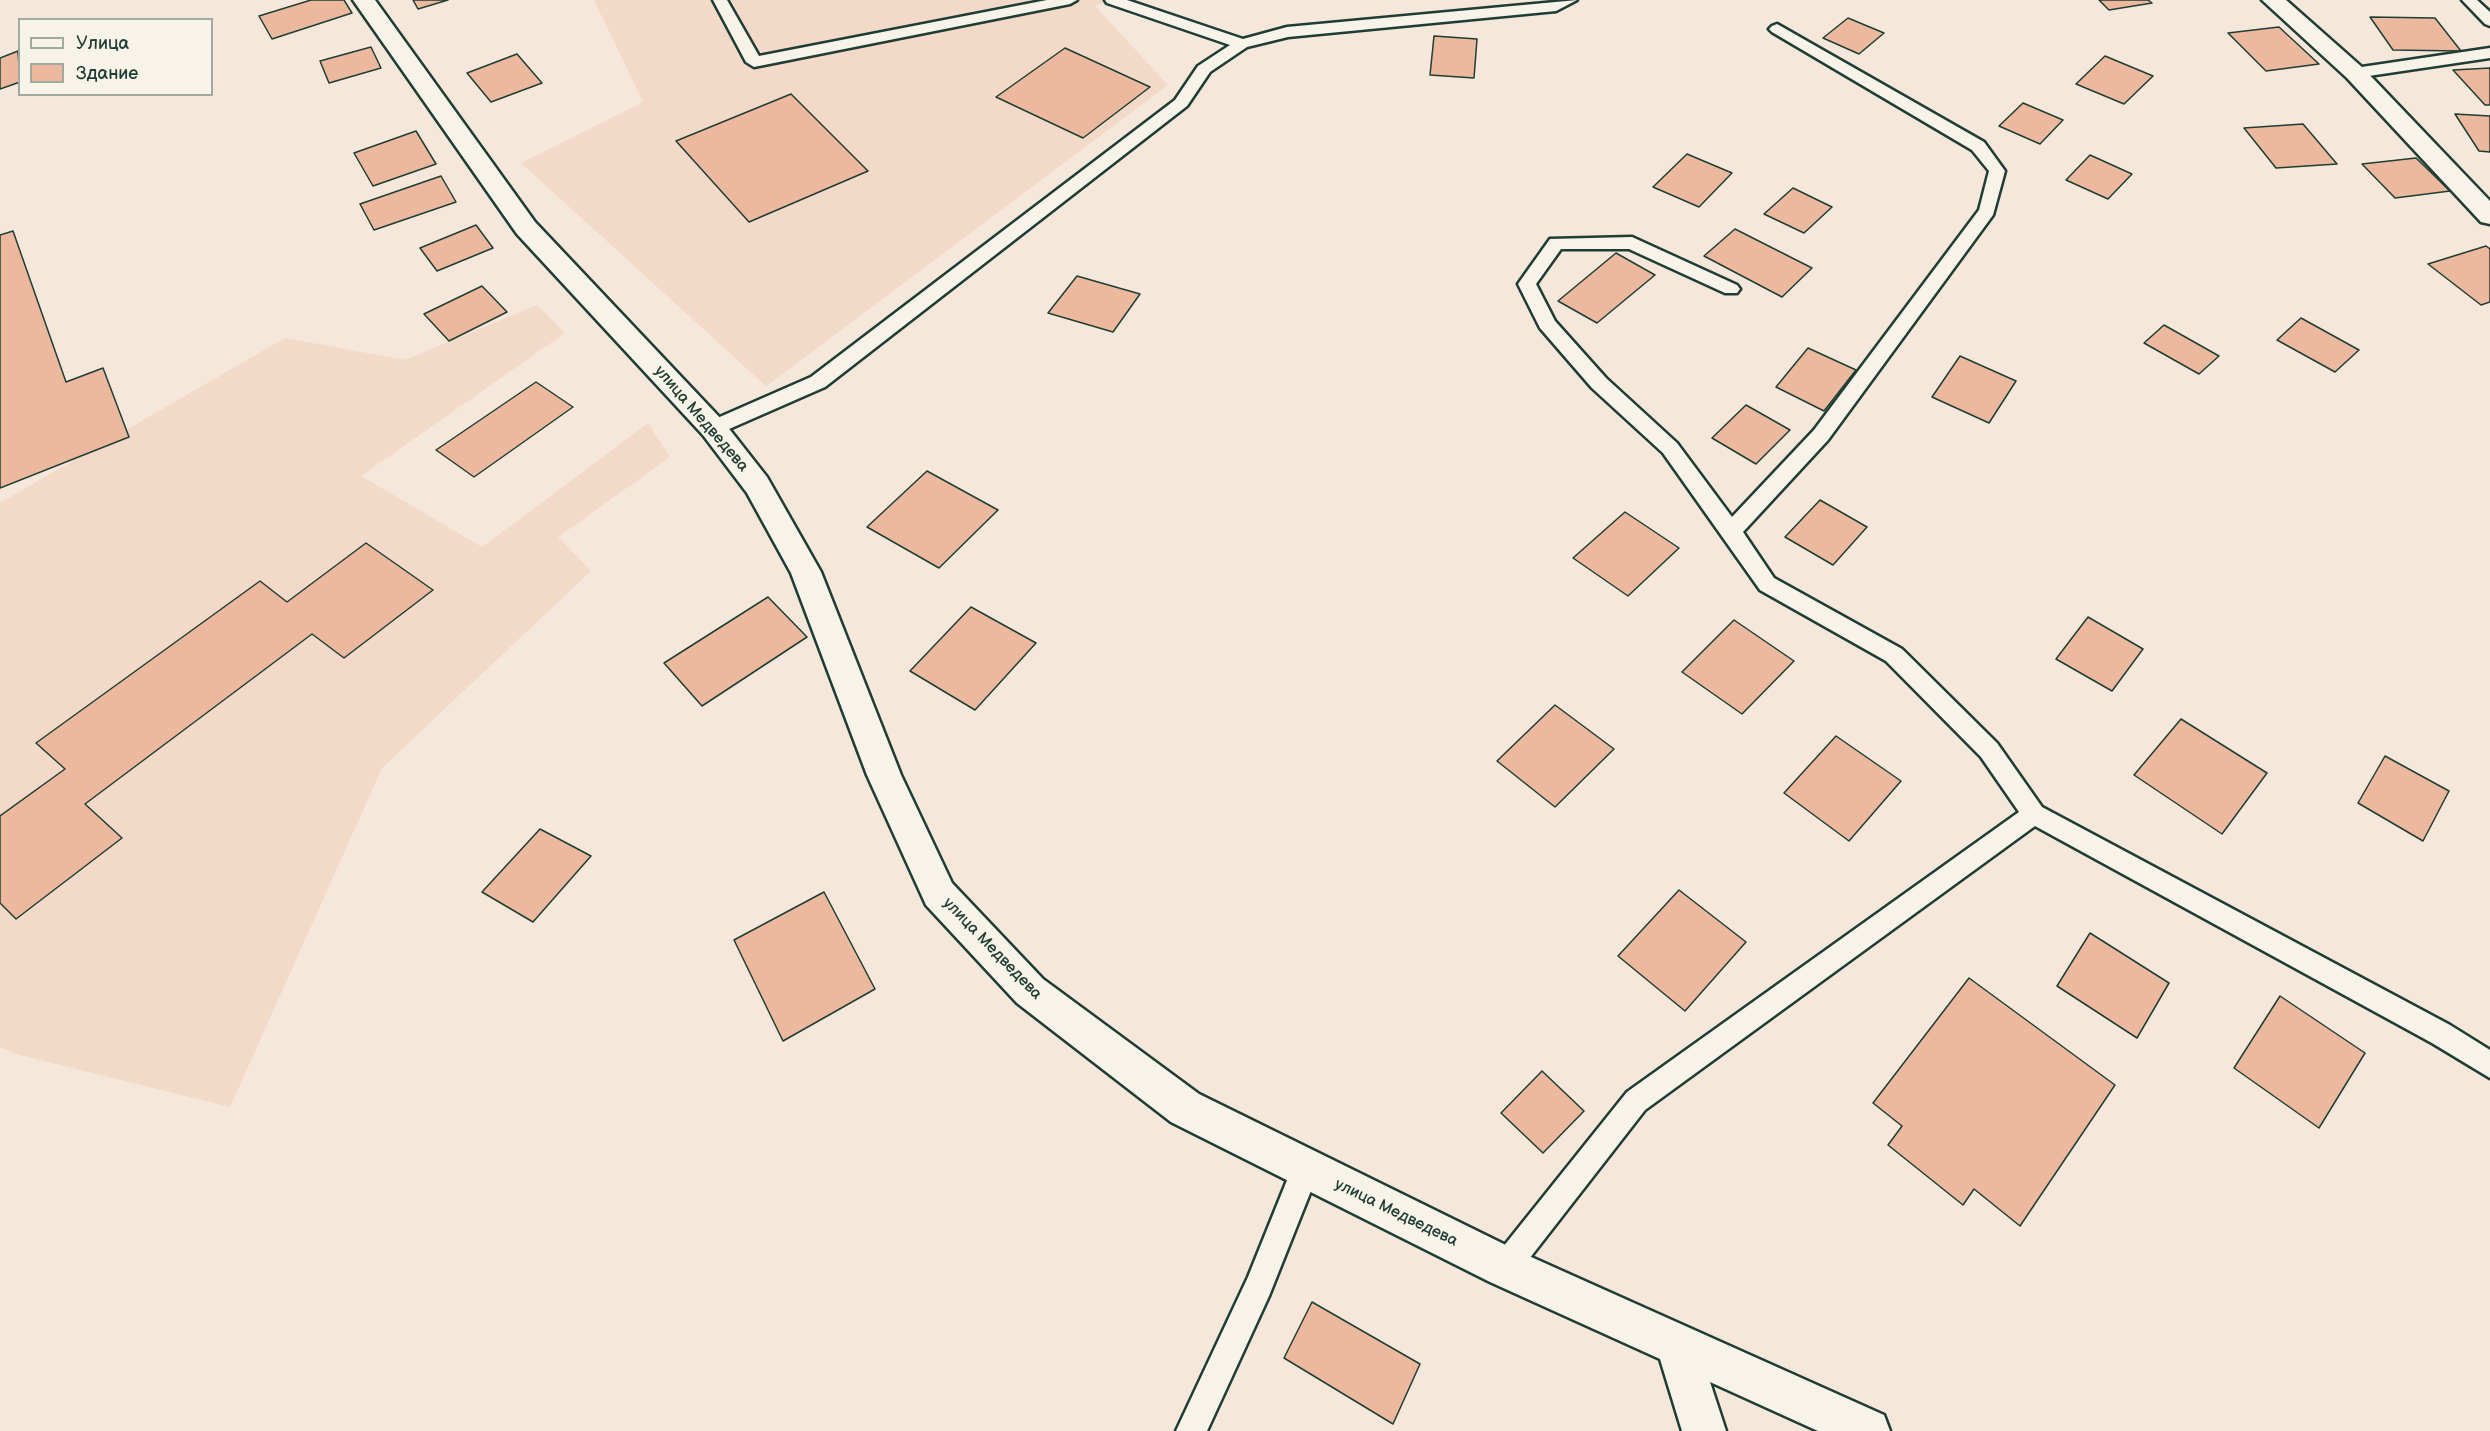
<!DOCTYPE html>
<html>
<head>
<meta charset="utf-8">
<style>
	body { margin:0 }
	#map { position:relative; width:2490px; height:1431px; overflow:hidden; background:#f5e7d9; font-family:"Balsamiq Sans",sans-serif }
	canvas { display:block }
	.legend { position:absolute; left:18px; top:18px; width:195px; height:78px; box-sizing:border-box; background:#f7f3e8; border:2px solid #a1aaa0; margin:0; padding:8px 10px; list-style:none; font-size:18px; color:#1f3d34 }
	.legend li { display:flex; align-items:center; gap:12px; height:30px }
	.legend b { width:30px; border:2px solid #a1aaa0 }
</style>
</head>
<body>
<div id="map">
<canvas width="2490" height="1431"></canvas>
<ul class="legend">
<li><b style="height:8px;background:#f7f3e8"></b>Улица</li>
<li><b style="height:16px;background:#ecb99f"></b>Здание</li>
</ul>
</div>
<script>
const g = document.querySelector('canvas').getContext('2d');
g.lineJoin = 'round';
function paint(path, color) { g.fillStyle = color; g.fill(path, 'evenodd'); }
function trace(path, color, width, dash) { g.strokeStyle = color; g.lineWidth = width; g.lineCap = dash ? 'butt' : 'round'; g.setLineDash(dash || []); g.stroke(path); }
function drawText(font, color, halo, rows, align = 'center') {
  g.font = font + ' "Balsamiq Sans",sans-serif'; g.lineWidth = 4.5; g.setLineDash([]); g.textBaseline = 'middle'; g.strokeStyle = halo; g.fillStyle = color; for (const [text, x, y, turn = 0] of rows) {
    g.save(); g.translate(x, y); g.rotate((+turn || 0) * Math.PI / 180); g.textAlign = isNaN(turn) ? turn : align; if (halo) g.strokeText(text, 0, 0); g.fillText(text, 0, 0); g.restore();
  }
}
paint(new Path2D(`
	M594,0H1112L1095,6L1168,85L766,386L521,163L643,102Z
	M537,305L565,333L361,476L482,547L648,423L670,457L558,537L591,571L382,768L230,1107L16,1054L0,1047V503L285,338L405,360Z`), '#f2d9c8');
const building = new Path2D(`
	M311,0H344L352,13L272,39L259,16Z
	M413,0H448L418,9Z
	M2099,0H2148L2152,3L2109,10Z
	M2370,17L2435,18L2461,51L2393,50Z
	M1848,18L1884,33L1859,54L1823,38Z
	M2279,27L2319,64L2266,71L2228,33Z
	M1434,36L1477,39L1474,78L1430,75Z
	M371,47L381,68L329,83L320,61Z
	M1065,48L1150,87L1083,138L996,97Z
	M18,51L20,82L0,89V58Z
	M517,54L542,83L491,102L467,73Z
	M2105,56L2153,76L2124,104L2076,84Z
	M2490,68V105H2485L2453,70Z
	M791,94L868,171L749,222L676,141Z
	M2023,103L2063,120L2040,144L1999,126Z
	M2455,114L2490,116V152L2479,151Z
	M2303,124L2337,164L2276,168L2244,128Z
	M416,131L436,164L373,186L354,153Z
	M1687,154L1732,173L1699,207L1653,187Z
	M2090,155L2132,174L2108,199L2066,180Z
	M2416,158L2450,191L2395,198L2362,164Z
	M441,176L456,202L374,230L360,204Z
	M1793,188L1832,207L1804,233L1764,214Z
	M476,225L493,248L437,271L420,248Z
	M1735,229L1812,268L1782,297L1704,256Z
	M13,231L66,382L103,368L129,437L0,488V235Z
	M2486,246L2490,249V302L2481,305L2428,264Z
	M1616,253L1655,275L1597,323L1558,301Z
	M1077,276L1140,294L1113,332L1048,313Z
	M482,286L507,312L449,341L424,314Z
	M2301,318L2359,350L2335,372L2277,340Z
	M2164,325L2219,356L2199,374L2144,343Z
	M1808,348L1856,370L1824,411L1776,387Z
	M1960,356L2016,381L1989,423L1932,397Z
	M536,382L573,407L474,477L436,450Z
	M1746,405L1790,430L1756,464L1712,438Z
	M927,471L998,510L939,568L867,527Z
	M1820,500L1867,527L1833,565L1785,537Z
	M1625,512L1679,548L1628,596L1573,558Z
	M366,543L433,590L344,658L312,634L85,804L122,838L16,919L0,903V816L65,769L36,743L260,581L287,602Z
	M768,597L807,637L702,706L664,663Z
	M971,607L1036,643L975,710L910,671Z
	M2088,617L2143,649L2112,691L2056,659Z
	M1734,620L1794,661L1742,714L1682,672Z
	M1555,705L1614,749L1555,807L1497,761Z
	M2181,719L2267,773L2222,834L2134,775Z
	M1836,736L1901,781L1849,841L1784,793Z
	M2385,756L2449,791L2423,841L2358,803Z
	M540,829L591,856L533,922L482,892Z
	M1679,890L1746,942L1685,1011L1618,956Z
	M824,892L875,989L783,1041L734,940Z
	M2090,933L2169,983L2137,1038L2057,986Z
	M1969,978L2115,1085L2020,1226L1974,1189L1963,1205L1888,1145L1902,1126L1873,1103Z
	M2280,996L2365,1053L2319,1128L2234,1068Z
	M1542,1071L1584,1111L1543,1153L1501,1113Z
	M1312,1302L1420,1364L1393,1424L1284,1358Z`);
paint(building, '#ecb99f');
trace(building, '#1f3d34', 1.5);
const lane = new Path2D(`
	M713,0H727L759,56L1047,0H1077L1070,4L754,67L746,62Z
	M1105,0H1127L1243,39L1287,27L1577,0L1556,11L1288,37L1247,47L1210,72L1187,106L825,387L720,433H706L703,428L706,423L811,377L1175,100L1198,66L1230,45L1107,3Z
	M2462,0H2477L2490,12V26L2485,24Z
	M1777,24L1984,142L2005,171L1993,215L1828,440L1743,532L1774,578L1902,649L1997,743L2042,807L2450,1025L2490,1050V1078L2432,1043L2035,826L1645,1110L1515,1277L1505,1281L1495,1277L1491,1267L1495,1257L1627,1092L2019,812L1981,757L1886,661L1760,590L1663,453L1592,388L1540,328L1518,284L1550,239L1632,237L1737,285L1740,289L1737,293H1725L1629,249H1561L1536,284L1555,321L1606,378L1677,443L1732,517L1814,430L1979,210L1989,171L1972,150L1772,32L1769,29L1772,26Z
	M2490,48V58L2355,78L2347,73L2355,68Z
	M1306,1154L1316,1158L1320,1168L1269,1296L1207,1431H1176L1248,1277L1296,1158Z`);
const street = new Path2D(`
	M353,0H375L535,222L723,421L767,477L821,572L901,775L952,883L1043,979L1199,1094L1520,1252L1884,1415L1890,1431H1818L1710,1382L1726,1431H1682L1660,1359L1490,1282L1171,1122L1017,1003L926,905L867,775L791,573L747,493L703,435L517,234Z
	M2262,0H2286L2363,68L2490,201V224L2481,222L2347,78Z`);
trace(lane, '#1f3d34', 5);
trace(street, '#1f3d34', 5);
paint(lane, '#f7f3e8');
paint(street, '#f7f3e8');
drawText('16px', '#1f3d34', '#f7f3e8', [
	["улица Медведева",701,419,49],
	["улица Медведева",992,949,46],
	["улица Медведева",1396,1213,26]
]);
</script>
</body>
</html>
